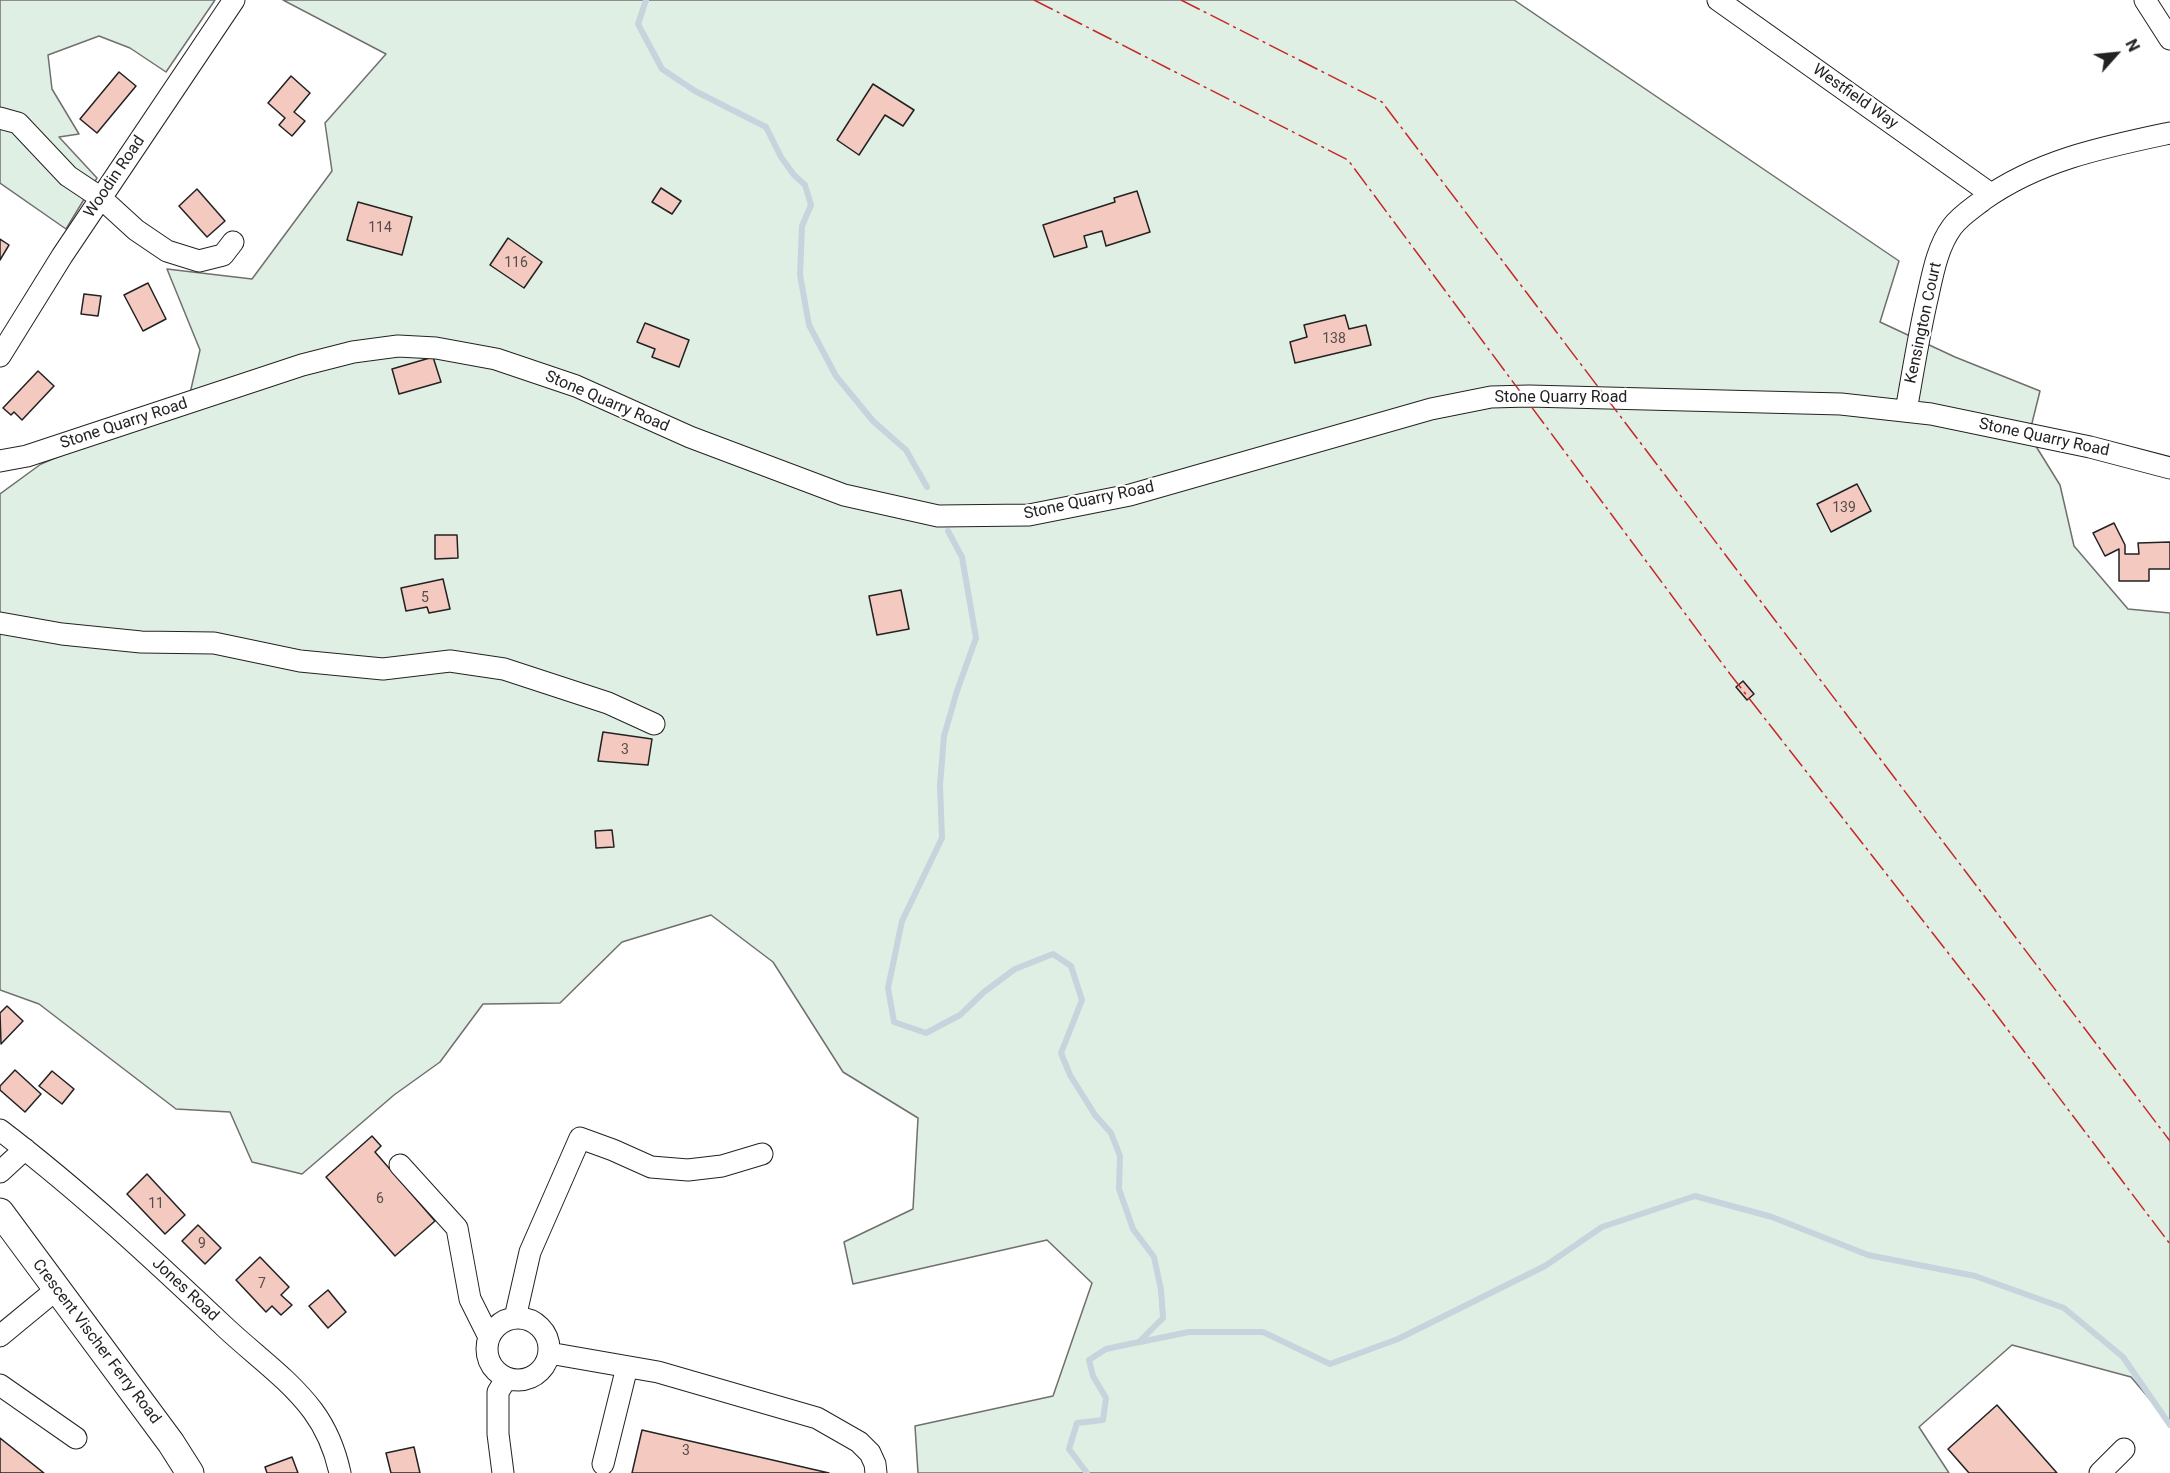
<!DOCTYPE html>
<html>
<head>
<meta charset="utf-8">
<style>
	body { margin:0 }
	#map { position:relative; width:2170px; height:1473px; overflow:hidden; background:#fff; font-family:Roboto,sans-serif }
	canvas { display:block }
	.north { position:absolute; left:2086px; top:24px; width:60px; height:60px; -webkit-text-stroke:4px #fff; paint-order:stroke; rotate:63deg; font-size:16px; font-weight:700; line-height:24px; text-align:center; color:#222 }
	.north::after { content:''; display:block; margin:auto; width:21px; height:27px; background:#222; clip-path:polygon(50% 0,100% 100%,50% 72%,0 100%) }
</style>
</head>
<body>
<div id="map">
<canvas width="2170" height="1473"></canvas>
<div class="north">N</div>
</div>
<script>
const g = document.querySelector('canvas').getContext('2d');
g.lineJoin = 'round';
function paint(path, color) { g.fillStyle = color; g.fill(path, 'evenodd'); }
function trace(path, color, width, dash) { g.strokeStyle = color; g.lineWidth = width; g.lineCap = dash ? 'butt' : 'round'; g.setLineDash(dash || []); g.stroke(path); }
function drawText(font, color, halo, rows, align = 'center') {
  g.font = font + ' Roboto,sans-serif'; g.lineWidth = 4.5; g.setLineDash([]); g.textBaseline = 'middle'; g.strokeStyle = halo; g.fillStyle = color; for (const [text, x, y, turn = 0] of rows) {
    g.save(); g.translate(x, y); g.rotate((+turn || 0) * Math.PI / 180); g.textAlign = isNaN(turn) ? turn : align; if (halo) g.strokeText(text, 0, 0); g.fillText(text, 0, 0); g.restore();
  }
}
const green = new Path2D(`
	M0,0H215L166,72L130,48L99,36L48,55L52,89L79,134L59,137L97,178L66,229L0,183Z
	M283,0H1514L1899,261L1880,322L1955,357L2040,391L2029,435L2060,485L2074,546L2128,609L2170,613V1423L2131,1377L2012,1345L1919,1427L1949,1473H918L915,1426L1053,1396L1092,1283L1047,1240L853,1284L844,1242L913,1209L918,1118L843,1072L773,962L711,915L622,942L560,1003L483,1004L440,1062L394,1095L302,1174L252,1162L230,1112L176,1109L39,1004L0,990V494L41,464L188,402L200,350L167,269L252,279L332,171L325,123L386,54Z`);
paint(green, '#e0efe3');
trace(green, '#6f6f6f', 1.5);
trace(new Path2D(`
	M646,0L638,24L662,69L695,91L766,127L781,157L794,175L805,185L811,205L802,226L800,275L809,325L836,376L873,421L906,450L927,487
	M948,531L962,557L976,638L957,691L944,736L940,785L942,838L902,921L888,988L894,1022L926,1033L960,1015L984,992L1015,969L1053,954L1071,966L1082,1000L1061,1053L1070,1075L1095,1115L1111,1133L1120,1156L1119,1189L1133,1229L1154,1257L1161,1290L1163,1318L1139,1342L1106,1349L1089,1360L1093,1376L1106,1398L1103,1420L1077,1423L1069,1449L1087,1473
	M1140,1342L1189,1332H1263L1330,1364L1398,1339L1545,1266L1602,1227L1695,1196L1772,1217L1868,1255L1975,1276L2064,1308L2123,1357L2170,1425`), '#c7d3dd', 6);
const building = new Path2D(`
	M119,72L136,86L97,133L80,119Z
	M291,76L310,93L294,112L305,121L292,136L279,125L285,118L268,103Z
	M873,84L914,110L903,126L885,115L859,155L837,140Z
	M661,188L681,201L672,214L652,202Z
	M197,189L225,221L207,237L179,206Z
	M1137,191L1150,232L1106,246L1102,231L1084,236L1087,247L1054,257L1043,225L1115,202L1114,198Z
	M358,202L412,217L402,255L347,240Z
	M508,238L542,262L524,288L490,265Z
	M0,239L9,245L0,260Z
	M148,283L166,319L143,331L124,295Z
	M84,294L101,296L98,316L81,314Z
	M1345,315L1349,329L1366,325L1371,345L1295,363L1290,342L1307,337L1304,325Z
	M645,323L689,340L679,367L652,357L655,349L637,342Z
	M433,357L441,382L399,394L392,369Z
	M38,371L54,386L22,420L14,412L11,415L3,408Z
	M1857,484L1871,511L1831,532L1817,504Z
	M2114,523L2125,545V554H2139L2138,543L2170,542V569H2149V581H2119V549L2105,556L2093,533Z
	M435,535H457L458,558L435,559Z
	M443,579L450,609L429,613L427,607L406,611L401,588Z
	M901,590L909,629L877,635L869,596Z
	M1743,681L1754,694L1747,700L1736,687Z
	M603,732L652,739L648,765L598,761Z
	M612,830L614,847L596,848L595,831Z
	M7,1006L23,1021L1,1044L0,1013Z
	M15,1070L41,1094L25,1112L0,1090V1086Z
	M52,1071L74,1089L62,1104L39,1086Z
	M372,1136L381,1146L375,1152L435,1221L395,1256L326,1177Z
	M147,1174L185,1215L165,1234L127,1194Z
	M198,1225L221,1248L205,1264L182,1241Z
	M260,1257L289,1287L281,1295L292,1305L281,1315L272,1306L266,1312L236,1280Z
	M328,1290L346,1312L328,1328L309,1306Z
	M1997,1405L2057,1473H1969L1948,1449Z
	M642,1430L829,1473H632Z
	M0,1438L44,1473H0Z
	M414,1447L420,1473H391L386,1453Z
	M292,1457L298,1473H267L265,1467Z`);
paint(building, '#f3c9c0');
trace(building, '#222', 1.5);
const minor = new Path2D(`
	M1718,0L1991,194
	M2145,0L2170,39
	M0,118L18,123L68,176L101,198L136,230L167,251L199,261L223,255L233,242
	M0,356L62,256L234,0
	M1906,411C1913,372 1919,333 1928,295C1933,272 1938,246 1952,227C1960,216 1973,208 1983,200C2039,160 2104,147 2170,133
	M0,461L27,456L302,365L353,352L398,346L436,348L496,359L576,386L690,437L844,495L938,516L1029,515L1130,495L1431,409L1491,397L1529,396L1841,404L1931,414L2090,447L2170,468
	M0,623L62,634L141,642L214,643L300,661L383,669L450,661L504,669L608,703L654,724
	M0,1130C80,1191 154,1260 227,1329C256,1356 289,1379 313,1411C327,1430 335,1450 340,1473
	M400,1165L457,1228L470,1299L489,1337
	M0,1172L25,1149
	M487 1349a31 31 0 1 1 62 0a31 31 0 1 1-62 0Z
	M515,1318L530,1252L580,1138L613,1150L651,1167L688,1170L722,1166L762,1154
	M0,1336L57,1289
	M549,1353L658,1372L817,1418L859,1442L870,1453L875,1464L876,1473
	M0,1385L76,1438
	M603,1464L627,1367
	M503,1473L498,1434V1392L506,1379
	M2100,1473L2124,1449`);
const major = new Path2D(`
	M0,1212L171,1443L190,1473`);
trace(minor, '#222', 23);
trace(major, '#222', 29);
trace(minor, '#fff', 21);
trace(major, '#fff', 27);
trace(new Path2D(`
	M1034,0L1348,160L1730,674L1992,1009L2170,1244
	M1181,0L1382,102L2170,1141`), '#c62828', 1.5, [21, 4.5, 3, 4.5]);
drawText('14px', '#564c4a', null, [
	["114",380,228],
	["116",516,263],
	["138",1334,339],
	["139",1844,508],
	["5",425,598],
	["3",625,750],
	["6",380,1199],
	["11",156,1204],
	["9",202,1244],
	["7",262,1284],
	["3",686,1451]
]);
drawText('16px', '#222', '#fff', [
	["Westfield Way",1855,97,35],
	["Woodin Road",115,177,-56],
	["Kensington Court",1924,323,-78],
	["Stone Quarry Road",1561,398],
	["Stone Quarry Road",607,402,23],
	["Stone Quarry Road",124,424,-18],
	["Stone Quarry Road",2044,438,12],
	["Stone Quarry Road",1089,501,-12],
	["Jones Road",185,1290,43],
	["Crescent Vischer Ferry Road",96,1342,53]
]);
</script>
</body>
</html>
